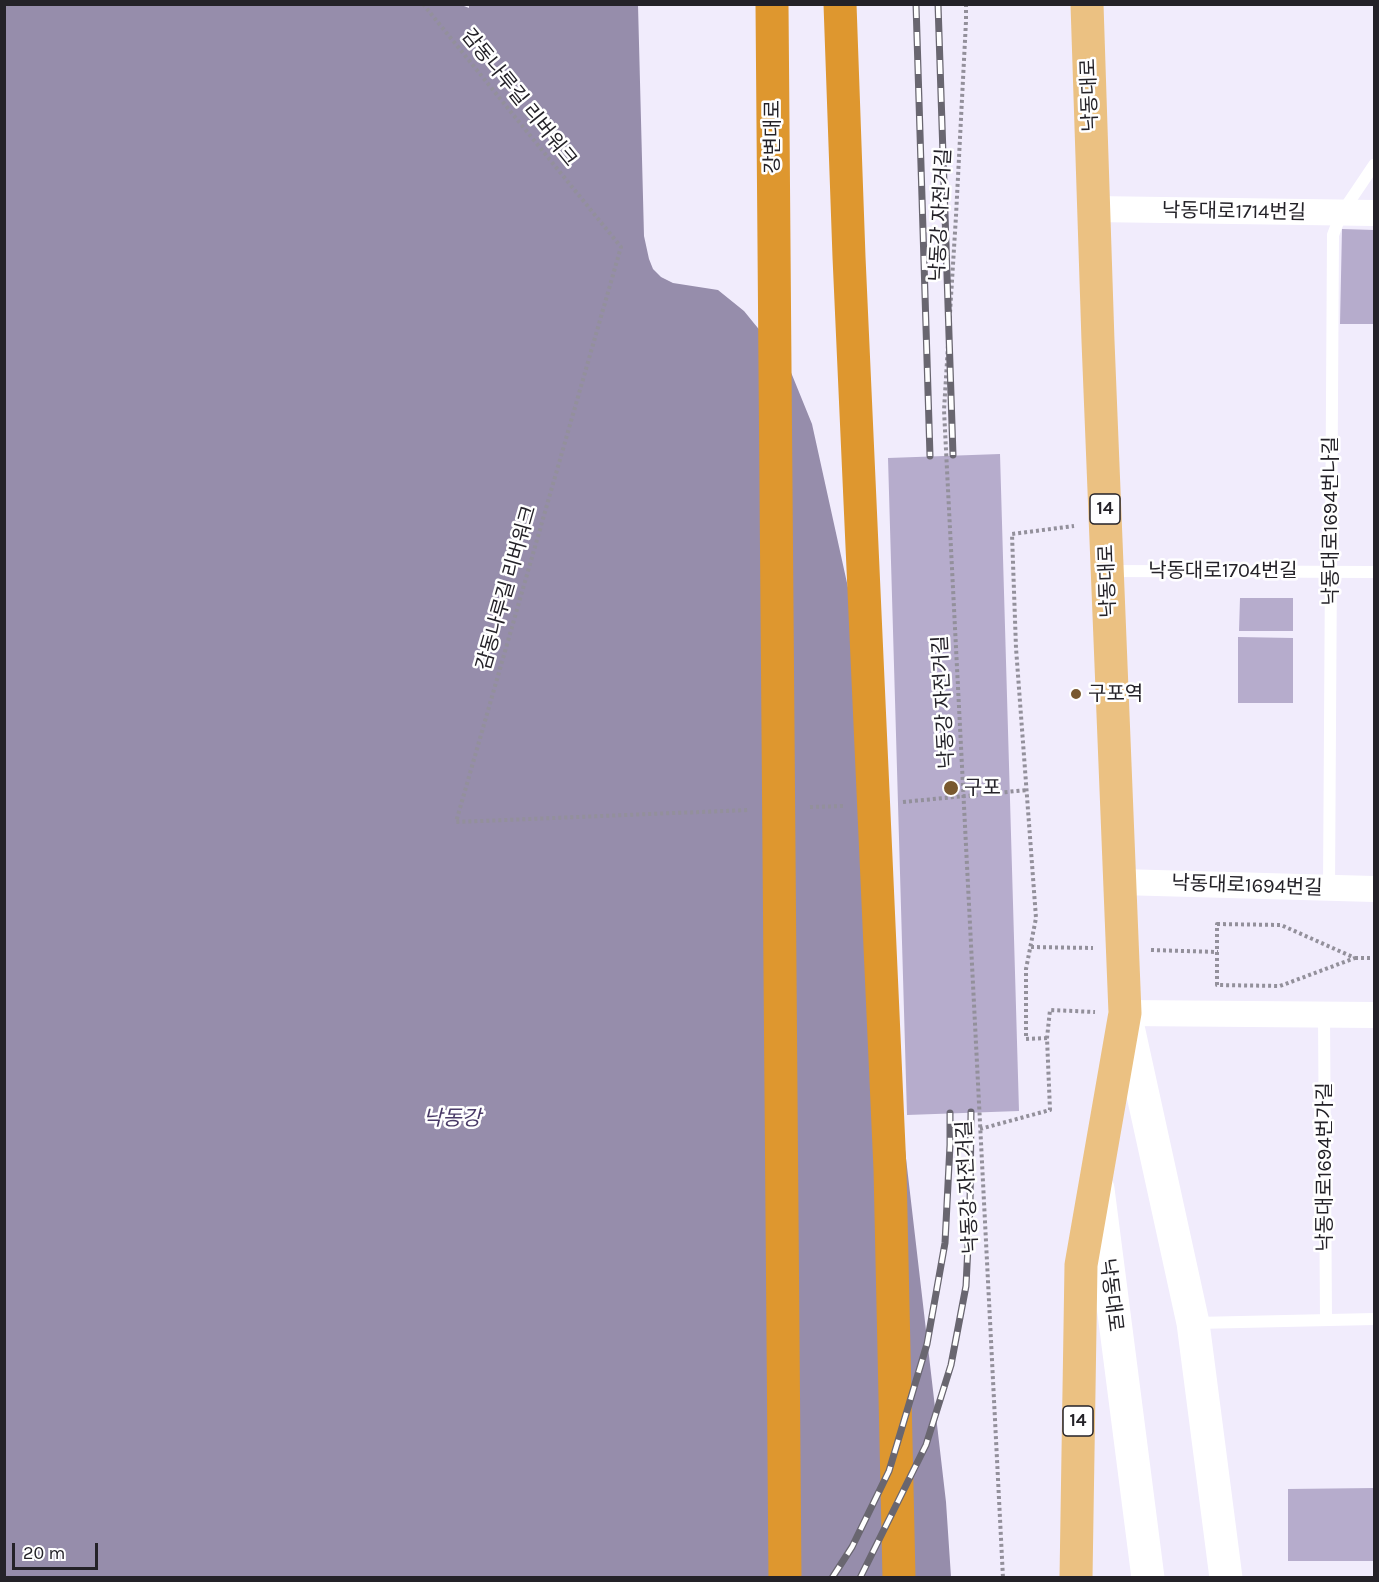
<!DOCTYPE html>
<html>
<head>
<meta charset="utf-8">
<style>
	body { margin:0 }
	#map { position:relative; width:1379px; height:1582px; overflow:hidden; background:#f1ecfc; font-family:Karla,sans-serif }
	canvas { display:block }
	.frame { position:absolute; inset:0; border:6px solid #242228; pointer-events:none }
	.scale { position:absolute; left:12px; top:1543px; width:86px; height:27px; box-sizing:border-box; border:3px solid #242228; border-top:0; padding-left:8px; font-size:18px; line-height:21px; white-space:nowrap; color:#242228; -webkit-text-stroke:4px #fff; paint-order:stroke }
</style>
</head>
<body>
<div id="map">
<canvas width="1379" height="1582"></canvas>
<div class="frame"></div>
<div class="scale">20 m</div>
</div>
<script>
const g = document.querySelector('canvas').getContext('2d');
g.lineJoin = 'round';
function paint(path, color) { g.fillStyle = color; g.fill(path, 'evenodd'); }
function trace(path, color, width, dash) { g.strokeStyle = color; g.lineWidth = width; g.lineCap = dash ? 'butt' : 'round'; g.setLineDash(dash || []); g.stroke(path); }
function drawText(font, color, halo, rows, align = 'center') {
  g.font = font + ' Karla,"Noto Sans KR",sans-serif'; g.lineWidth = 5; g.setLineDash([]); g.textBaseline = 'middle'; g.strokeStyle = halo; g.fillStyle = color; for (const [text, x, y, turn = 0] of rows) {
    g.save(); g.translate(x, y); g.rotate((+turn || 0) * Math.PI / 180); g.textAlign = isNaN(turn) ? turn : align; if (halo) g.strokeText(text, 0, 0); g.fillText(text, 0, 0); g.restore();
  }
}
paint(new Path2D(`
	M459,4L469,8V4L638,5L644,236L649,259L653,269L661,277L673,283L718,290L744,311L788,365L812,424L849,592L902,1124L946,1502L951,1577L5,1578V5Z`), '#968dab');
paint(new Path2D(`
	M1342,229L1374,230V324H1340Z
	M1000,454L1019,1111L907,1115L888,458Z
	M1240,598H1293V631H1239Z
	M1238,637L1293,638V703H1238Z
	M1374,1488V1561H1288V1489Z`), '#b6accc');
trace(new Path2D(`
	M423,4L621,247L456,822L748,810
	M966,4V21L956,216L944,410L1003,1578
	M903,802L1027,790
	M810,807L844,806
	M1217,924L1281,925L1355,958L1280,986L1217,985Z
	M1031,947L1093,948
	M1151,950L1218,952
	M1355,958H1374
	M1047,1038L1026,1039V969L1036,918L1016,648L1012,534L1074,526
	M980,1129L1050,1110L1047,1038L1050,1010L1095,1012`), '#93909b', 4, [3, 3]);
trace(new Path2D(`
	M1109,571L1374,572
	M1329,888L1333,235L1341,214L1374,165
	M1324,1015L1326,1320
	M1196,1323L1374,1319`), '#fff', 12);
trace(new Path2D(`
	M1093,209L1374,213
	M1120,882L1374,889
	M1125,1013L1374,1015`), '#fff', 26);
trace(new Path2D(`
	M1125,1013L1193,1323L1226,1578
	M1098,1189L1148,1578`), '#fff', 33);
trace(new Path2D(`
	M1076,1578L1081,1265L1125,1013L1098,341L1087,4`), '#ebc182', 33);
trace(new Path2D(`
	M772,4L785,1578
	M840,4L849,257L890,1169L899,1578`), '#de972f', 33);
const rail = new Path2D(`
	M916,4L930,456
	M938,4L953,455
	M832,1578L852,1547L889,1471L927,1344L945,1243L950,1145V1113
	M860,1578L926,1445L951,1365L966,1286L970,1205L971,1112`);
trace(rail, '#696670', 7);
trace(rail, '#fff', 4.5, [14]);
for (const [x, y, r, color] of [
	[1076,694,6,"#79592f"],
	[951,788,8,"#79592f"]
]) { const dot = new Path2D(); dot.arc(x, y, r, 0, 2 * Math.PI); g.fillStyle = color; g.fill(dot); trace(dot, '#fff', 2); }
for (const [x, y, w] of [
	[1105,509,30],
	[1078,1421,30]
]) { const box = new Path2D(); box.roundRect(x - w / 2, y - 15, w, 30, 4.5); g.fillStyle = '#fff'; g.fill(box); trace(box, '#242228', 1.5); }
drawText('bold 18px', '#242228', null, [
	["14",1105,509],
	["14",1078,1421]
]);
drawText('20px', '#242228', '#fff', [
	["낙동대로",1090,95,-92],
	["감동나루길 리버워크",519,98,51],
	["강변대로",773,137,-90],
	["낙동대로1714번길",1234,212,1],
	["낙동강 자전거길",941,215,-87],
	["낙동대로1694번나길",1331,521,-90],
	["낙동대로1704번길",1223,571],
	["낙동대로",1108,581,-92],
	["감동나루길 리버워크",507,588,-74],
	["낙동강 자전거길",944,702,-93],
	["낙동대로1694번길",1247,886,2],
	["낙동대로1694번가길",1325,1167,-90],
	["낙동강 자전거길",968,1187,-93],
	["낙동대로",1111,1295,83]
]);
drawText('20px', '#242228', '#fff', [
	["구포역",1088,694],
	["구포",964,788]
], 'left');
drawText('italic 21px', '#4a3b68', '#fff', [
	["낙동강",452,1119]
]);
</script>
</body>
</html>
